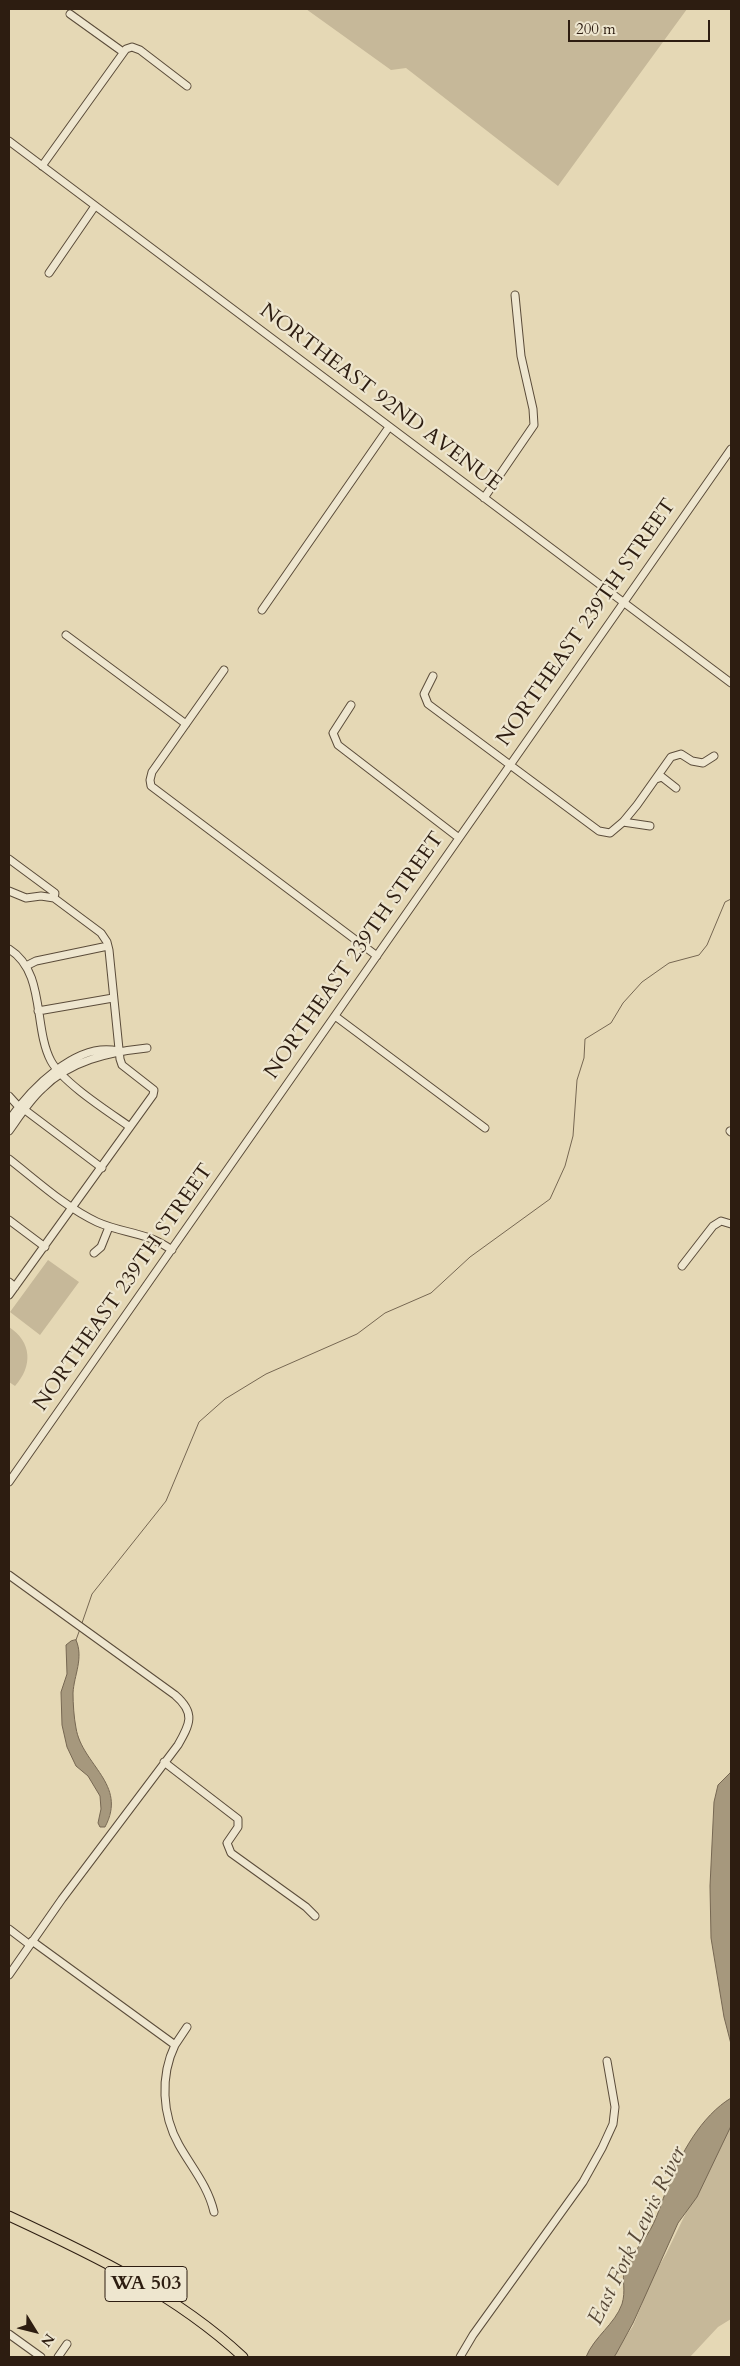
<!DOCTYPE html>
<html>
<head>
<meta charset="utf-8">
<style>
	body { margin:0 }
	#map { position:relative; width:740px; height:2366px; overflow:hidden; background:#e5d8b5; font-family:Cardo,serif }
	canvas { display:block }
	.frame { position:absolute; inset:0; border:10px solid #2d1d11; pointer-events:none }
	.north { position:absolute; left:10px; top:2306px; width:50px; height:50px; -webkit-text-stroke:4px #eee6cf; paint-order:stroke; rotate:126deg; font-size:14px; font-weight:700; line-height:20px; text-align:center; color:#2d1d11 }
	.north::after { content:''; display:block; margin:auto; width:18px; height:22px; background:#2d1d11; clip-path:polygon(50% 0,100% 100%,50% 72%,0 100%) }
	.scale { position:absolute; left:568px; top:20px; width:142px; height:22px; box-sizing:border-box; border:2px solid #2d1d11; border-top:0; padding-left:6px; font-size:15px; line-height:18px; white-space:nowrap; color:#2d1d11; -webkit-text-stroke:4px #eee6cf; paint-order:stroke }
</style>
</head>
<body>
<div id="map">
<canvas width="740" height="2366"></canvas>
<div class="frame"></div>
<div class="north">N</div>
<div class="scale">200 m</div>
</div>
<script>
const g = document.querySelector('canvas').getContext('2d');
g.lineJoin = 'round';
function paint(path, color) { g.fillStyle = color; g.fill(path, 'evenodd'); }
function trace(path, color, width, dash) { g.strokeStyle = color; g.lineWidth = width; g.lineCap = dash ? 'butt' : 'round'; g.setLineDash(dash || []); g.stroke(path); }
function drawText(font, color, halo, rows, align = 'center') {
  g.font = font + ' Cardo,serif'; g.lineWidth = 4.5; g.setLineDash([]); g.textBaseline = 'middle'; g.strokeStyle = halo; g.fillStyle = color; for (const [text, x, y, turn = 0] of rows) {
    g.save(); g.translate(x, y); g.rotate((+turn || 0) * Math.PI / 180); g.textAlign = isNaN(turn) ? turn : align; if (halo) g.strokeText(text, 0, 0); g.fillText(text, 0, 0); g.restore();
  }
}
paint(new Path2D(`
	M306,9H687L558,186L406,68L391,70Z
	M48,1260L79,1282L40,1335L10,1312Z
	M9,1327C32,1342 33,1366 15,1386L9,1382Z
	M731,2120V2319L718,2327L690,2357H612L633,2326L642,2304L644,2292L666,2254Z`), '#c6b899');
const water = new Path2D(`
	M76,1640C84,1658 74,1675 73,1693C73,1704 74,1718 76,1728C82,1765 128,1784 105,1827H100L98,1823L101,1809L100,1796L88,1776L76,1766L67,1747L62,1725L61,1692L67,1674L66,1645L71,1641Z
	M731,1768V2044L724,2017L711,1938L710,1886L714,1802L718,1785L730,1773Z
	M731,2098V2126L697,2197L678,2223L633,2323L616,2354L614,2357H586C594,2337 615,2324 622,2304C626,2291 622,2280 624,2270C627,2257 641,2246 647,2235C657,2220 661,2203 668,2186C680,2155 701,2116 731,2098Z`);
paint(water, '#a6987d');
trace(water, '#766752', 1);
trace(new Path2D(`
	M82,1623L92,1594L166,1501L199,1422L225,1399L266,1374L357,1334L385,1313L431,1293L470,1257L550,1199L565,1166L573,1136L577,1080L584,1058L585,1039L611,1023L623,1003L642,982L669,963L699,955L707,945L725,902L731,899
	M76,1640L80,1629`), '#766752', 1);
const minor = new Path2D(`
	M70,14L123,52
	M9,141L731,683
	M42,166L126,49L132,47L140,50L187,86
	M49,273L95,206
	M484,498L534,425L533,409L521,356L515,295
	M262,610L389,427
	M66,635L186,724
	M224,670L152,772L150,780L151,786L377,956
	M433,676L424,694L428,704L599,831L610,833L623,822L637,805L671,757L681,754L692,761L703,763L714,756
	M351,705L333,733L338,745L459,838
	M656,779L662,777L676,788
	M623,822L650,826
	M9,859L55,893L54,898
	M9,891L26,898L41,896L54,898L101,933L107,942L109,950L120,1059L122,1065L154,1090L153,1095L9,1295
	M9,949C46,972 33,1027 51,1061C63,1083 109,1112 130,1127
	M26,966L36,961L108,946
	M38,1011L113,998
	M335,1016L485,1128
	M9,1096L19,1107
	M25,1110L102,1168
	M9,1120C30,1090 76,1041 118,1051
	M9,1131C19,1117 29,1101 42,1089C69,1061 109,1052 147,1048
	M730,1131L731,1132
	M9,1159C36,1180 65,1207 97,1222C124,1234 145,1231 172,1250
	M9,1220L45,1247
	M94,1253L101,1247L109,1227
	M682,1266L713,1226L721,1221L731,1224
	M9,1282L15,1287
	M9,1482L731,449
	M9,1575L175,1695C196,1713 190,1724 178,1745L62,1899L9,1975
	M164,1762L238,1819V1827L227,1843L231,1853L306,1907L315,1916
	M9,1929L30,1945
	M32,1941L175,2045C160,2076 162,2115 179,2145C192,2168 208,2186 214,2212
	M175,2045L187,2027
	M9,2334L41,2357
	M58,2357L67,2344
	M460,2357L473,2335L583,2182L602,2148L613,2124L615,2107L607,2061`);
const major = new Path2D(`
	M9,2216C93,2255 175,2294 243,2357`);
trace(minor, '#5b4c3a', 9);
trace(major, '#2d1d11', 11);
trace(minor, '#eee6cf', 7);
trace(major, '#e5d8b5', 9);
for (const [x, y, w] of [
	[146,2284,82]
]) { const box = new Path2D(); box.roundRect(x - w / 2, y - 17.5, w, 35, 4); g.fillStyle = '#eee6cf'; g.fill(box); trace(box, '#2d1d11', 1); }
drawText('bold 20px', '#2d1d11', null, [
	["WA 503",146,2284]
]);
drawText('21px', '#2d1d11', '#eee6cf', [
	["NORTHEAST 92ND AVENUE",380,398,37],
	["NORTHEAST 239TH STREET",587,623,-55],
	["NORTHEAST 239TH STREET",355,956,-55],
	["NORTHEAST 239TH STREET",124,1288,-55]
]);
drawText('italic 22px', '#574837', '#eee6cf', [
	["East Fork Lewis River",638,2236,-64]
]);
</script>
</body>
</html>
